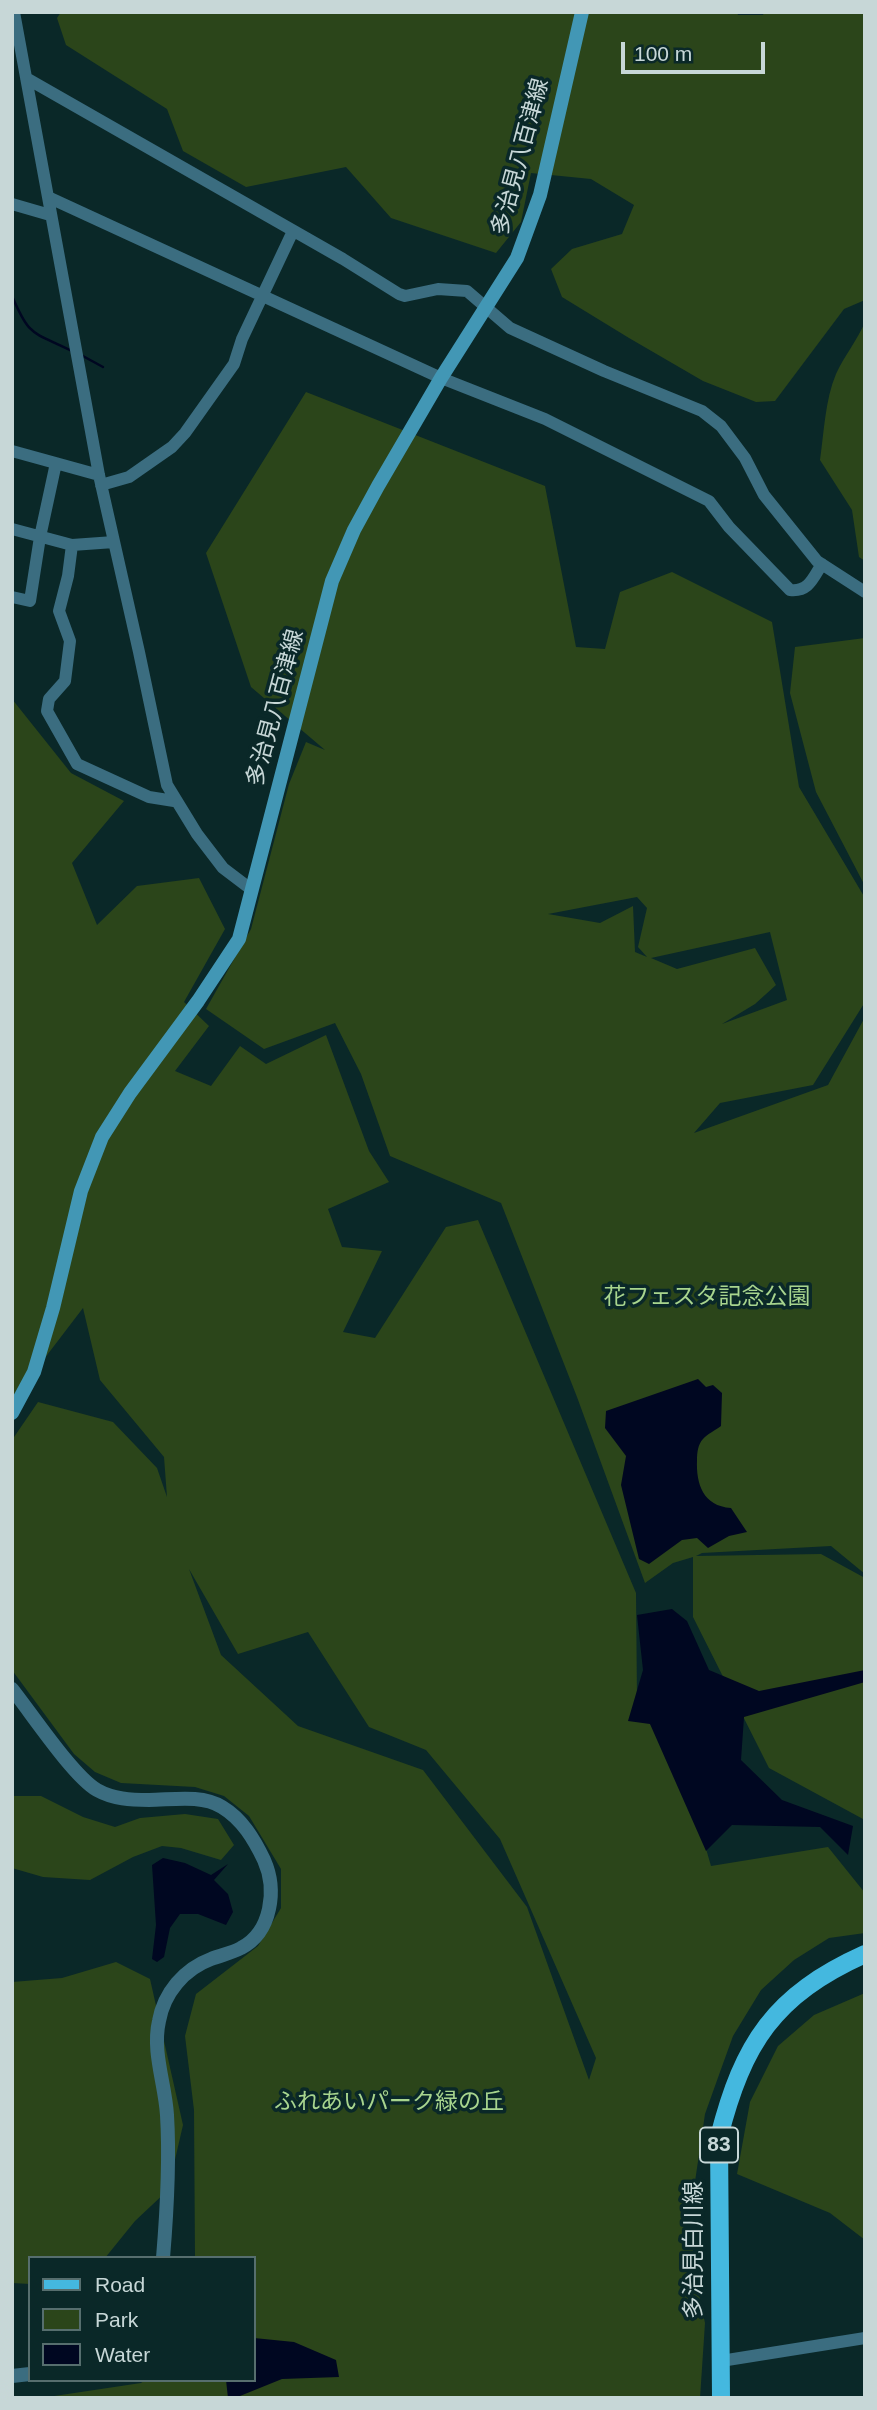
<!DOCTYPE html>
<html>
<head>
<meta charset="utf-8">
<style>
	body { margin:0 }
	#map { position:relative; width:877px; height:2410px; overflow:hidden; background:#0a2828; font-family:Helvetica,sans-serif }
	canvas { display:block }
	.frame { position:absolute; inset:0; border:14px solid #c7d7d7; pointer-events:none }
	.legend { position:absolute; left:28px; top:2256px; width:228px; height:126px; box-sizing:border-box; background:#0a2828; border:2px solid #566e6e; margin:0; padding:9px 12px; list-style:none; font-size:21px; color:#c7d7d7 }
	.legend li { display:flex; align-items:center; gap:14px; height:35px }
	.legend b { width:35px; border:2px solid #566e6e }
	.scale { position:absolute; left:621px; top:42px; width:144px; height:32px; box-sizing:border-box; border:4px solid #c7d7d7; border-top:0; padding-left:9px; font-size:21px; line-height:24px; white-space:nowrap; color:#c7d7d7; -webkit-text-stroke:5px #0a2828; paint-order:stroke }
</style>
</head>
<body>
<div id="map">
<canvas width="877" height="2410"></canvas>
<div class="frame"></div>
<ul class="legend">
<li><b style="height:9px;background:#44b8df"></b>Road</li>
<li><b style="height:19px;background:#2b451a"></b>Park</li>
<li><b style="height:19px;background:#000721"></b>Water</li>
</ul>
<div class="scale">100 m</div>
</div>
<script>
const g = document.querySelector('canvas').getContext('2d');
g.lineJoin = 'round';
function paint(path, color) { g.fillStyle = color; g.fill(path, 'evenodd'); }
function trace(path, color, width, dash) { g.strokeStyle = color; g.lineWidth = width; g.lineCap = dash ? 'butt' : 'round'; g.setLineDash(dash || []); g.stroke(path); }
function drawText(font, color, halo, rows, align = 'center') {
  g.font = font + ' Helvetica,"Noto Sans JP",sans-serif'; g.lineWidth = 7; g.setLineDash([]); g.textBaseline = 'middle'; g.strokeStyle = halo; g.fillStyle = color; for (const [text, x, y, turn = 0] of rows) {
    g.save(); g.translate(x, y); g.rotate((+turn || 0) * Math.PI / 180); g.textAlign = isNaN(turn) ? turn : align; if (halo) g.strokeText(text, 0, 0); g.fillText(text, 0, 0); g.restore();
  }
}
paint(new Path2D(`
	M61,12H737L738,15H763L764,12H865V300L844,309L775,401L756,402L703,381L629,338L562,297L551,269L572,249L622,234L634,205L591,179L531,173L521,222L496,253L391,218L346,167L246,187L183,151L167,109L66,45L57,18Z
	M865,322V561L859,557L852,510L820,460C824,433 825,400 836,374C844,356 857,341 865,322Z
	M306,392L545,486L576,647L605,649L620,592L672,572L772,622L799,787L865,898V1002L813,1085L720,1103L694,1133L828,1085L865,1017V1574L831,1546L702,1553L696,1556L821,1554L865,1578V1823L863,1819L769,1768L693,1617V1557L673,1563L645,1583L577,1397L501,1203L390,1156L361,1074L335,1023L264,1049L206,1009L251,929L289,784L306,742L325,750L251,687L206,553ZM637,897L647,908L638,947L647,957L635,952L633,906L600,923L548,914ZM770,932L787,1000L722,1024L755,1004L776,985L755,948L677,969L651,958Z
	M865,638V886L816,792L790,693L795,647Z
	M12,699L71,773L124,801L72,863L97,925L137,886L199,878L225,929L184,1002L209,1026L175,1071L211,1086L240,1046L266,1064L326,1035L369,1151L389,1182L328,1209L342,1247L382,1251L343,1332L375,1338L446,1227L478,1220L636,1593L637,1700L691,1797L711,1866L828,1847L865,1893V1933L829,1938L794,1960L761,1990L733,2036L720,2072L705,2114L693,2195V2267L705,2323L700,2398H41L141,2383L145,2380H254V2258H195L194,2110L185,2036L196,1994L258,1946L281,1908V1869L249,1816L224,1796L195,1787L121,1783L95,1772L74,1754L12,1670V1440L38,1402L113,1422L157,1468L167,1497L164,1457L100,1380L83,1308L12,1401ZM189,1569L238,1654L308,1632L369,1727L426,1750L500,1839L596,2058L589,2080L527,1907L423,1770L298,1726L221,1655Z
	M12,1796H41L83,1817L115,1827L140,1818L185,1814L218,1819L234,1845L221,1860L181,1848L162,1846L133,1857L90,1880L43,1877L12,1868Z
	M116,1962L150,1979L183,2125L168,2190L135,2221L105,2258H30V2284L12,2283V1982L62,1978Z
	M865,1993V2240L830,2213L737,2174L750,2102L778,2046L814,2015Z`), '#2b451a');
paint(new Path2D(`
	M698,1379L706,1387L713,1385L722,1393L721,1426C716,1430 707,1434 703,1439C698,1444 697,1453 697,1460C696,1484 703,1506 731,1508L747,1532L729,1536L708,1548L697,1538L682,1540L649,1564L639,1559L621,1485L626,1456L605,1428L606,1411Z
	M672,1609L687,1621L709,1670L759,1691L865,1670V1682L744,1717L741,1760L782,1800L853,1826L848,1855L820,1827L732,1825L706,1851L650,1724L628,1721L643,1670L637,1615Z
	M163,1858L185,1863L211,1875L228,1864L214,1880L228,1894L233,1912L226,1925L198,1914H180L170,1928L164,1957L157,1962L152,1959L156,1925L152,1865Z
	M254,2338L294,2342L336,2360L339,2377L282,2379L235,2398H228L226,2380H254Z`), '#000721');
trace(new Path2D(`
	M12,296C30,338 32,331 72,351
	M81,355L103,367`), '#000721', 2.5);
trace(new Path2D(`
	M14,12L99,475L139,652L167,785L197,834L223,868L252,890
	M26,78L343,259L399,294L405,296L438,289L467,291L510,328L604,371L702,411L721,426L745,458L764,495L817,561L865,592
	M50,198L441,378L545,419L709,501L729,527L790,590C809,592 813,578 822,564
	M12,204L50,215
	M12,451L99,475
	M101,485L129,477L172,447L185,433L234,364L242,339L293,231
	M12,529L72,545L114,542
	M72,545L68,576L59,611L70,641L65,681L49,699L47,711L77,764L149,797L174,801
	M12,597L30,601L40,537L56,463
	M721,2361L865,2338`), '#3b6d80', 12);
trace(new Path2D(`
	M12,1689C32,1714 73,1776 97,1790C113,1799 131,1800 149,1800C171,1800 201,1794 222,1807C242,1819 254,1839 264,1860C277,1889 272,1932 241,1948C232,1953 221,1955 211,1959C184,1969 164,1993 159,2021C152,2052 165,2083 167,2115C170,2163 167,2210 163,2258
	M12,2376L30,2374`), '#3b6d80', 14);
trace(new Path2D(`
	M12,1413L34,1372L53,1308L81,1191L102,1137L130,1093L198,1001L239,939L332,581L354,530L378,486L441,378L517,258L540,195L582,12`), '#4297b5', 14);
trace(new Path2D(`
	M721,2398L719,2137C743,2043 774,1995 865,1954`), '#44b8df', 18);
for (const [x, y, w] of [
	[719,2145,38]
]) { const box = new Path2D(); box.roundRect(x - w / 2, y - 17.5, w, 35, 5); g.fillStyle = '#0a2828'; g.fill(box); trace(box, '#c7d7d7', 2); }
drawText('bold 21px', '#c7d7d7', null, [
	["83",719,2145]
]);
drawText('23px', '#c7d7d7', '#0a2828', [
	["多治見八百津線",521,157,-75],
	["多治見八百津線",276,708,-75],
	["多治見白川線",695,2250,-90]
]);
drawText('23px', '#a8d58e', '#0a2828', [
	["花フェスタ記念公園",707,1298],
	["ふれあいパーク緑の丘",389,2103]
]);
</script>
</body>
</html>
